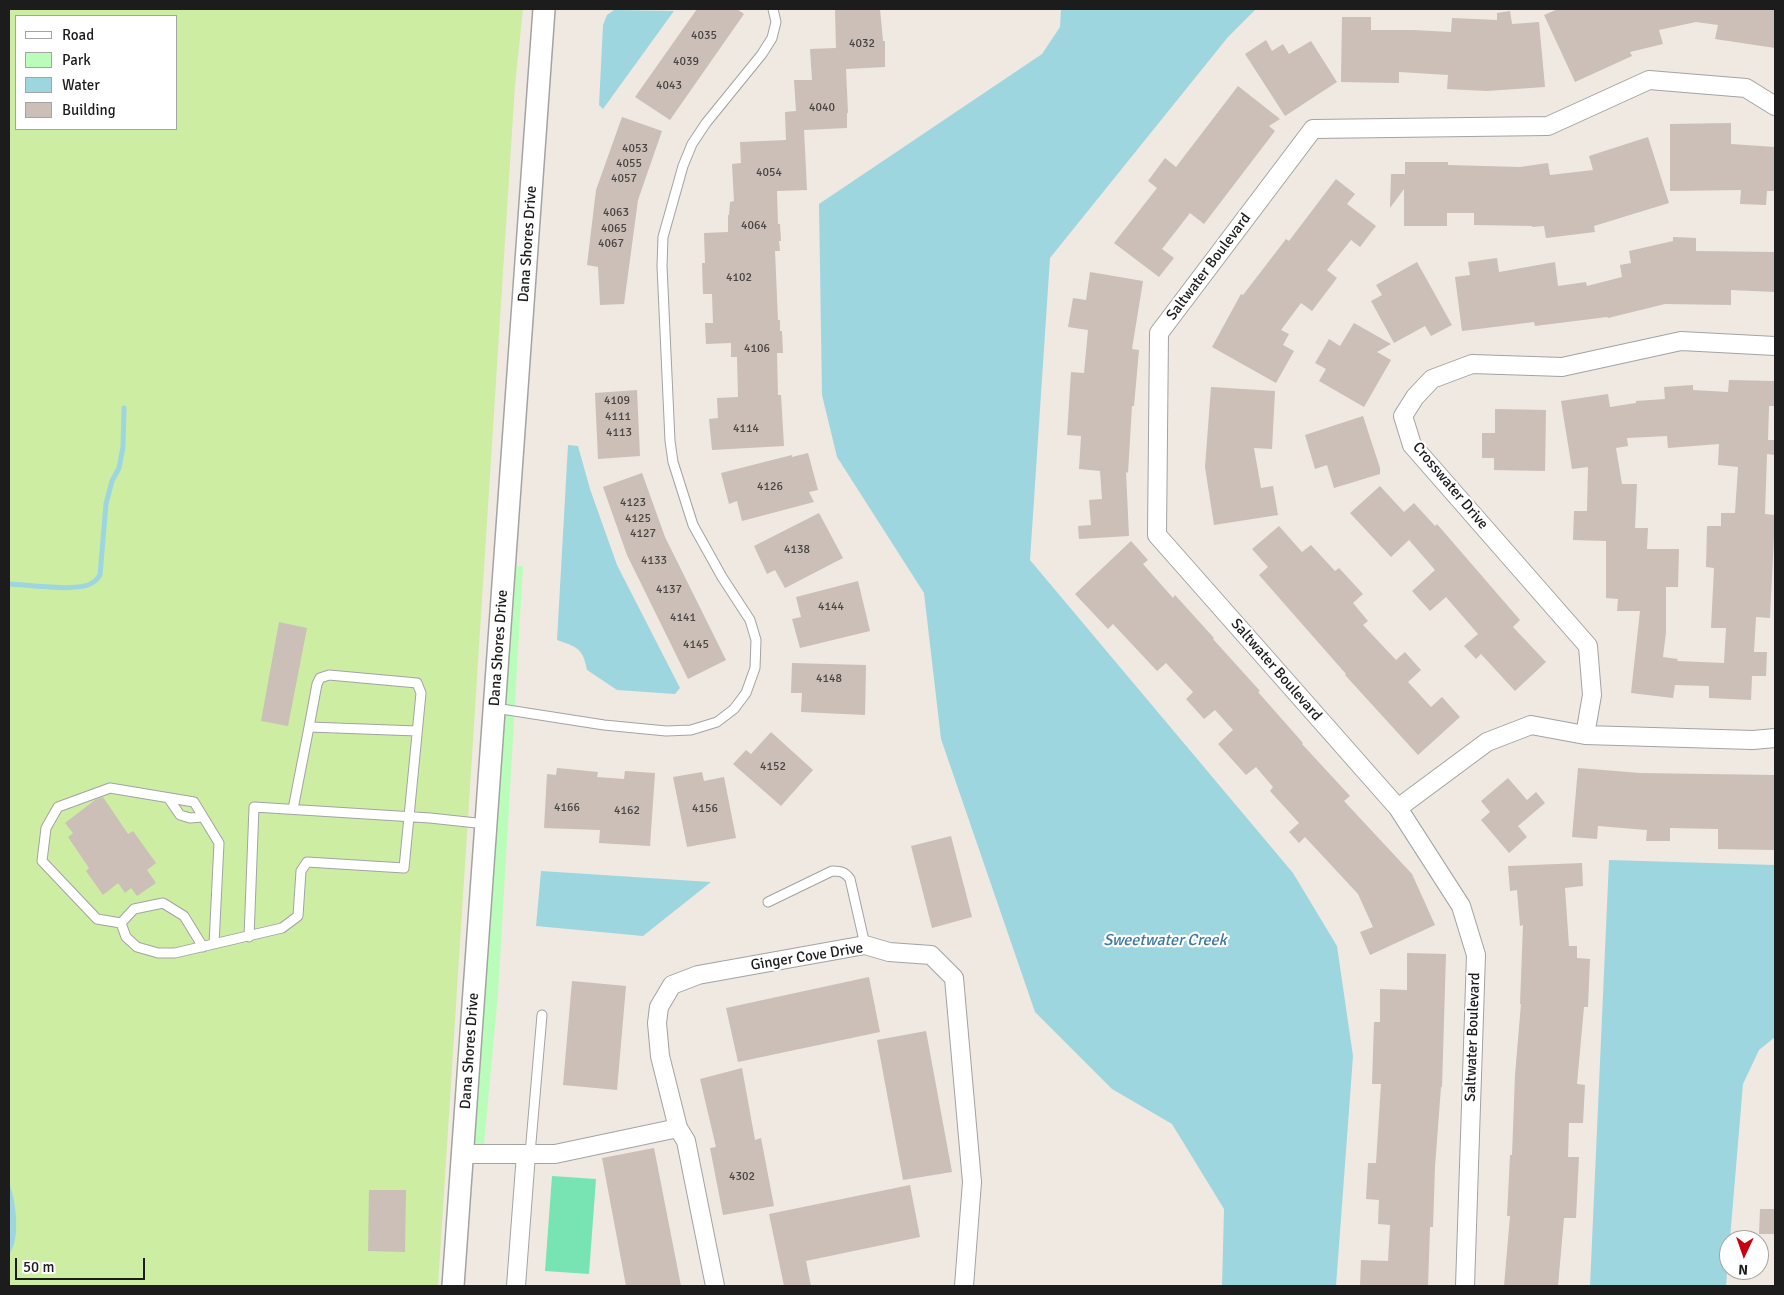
<!DOCTYPE html>
<html>
<head>
<meta charset="utf-8">
<style>
	body { margin:0 }
	#map { position:relative; width:1784px; height:1295px; overflow:hidden; background:#efe9e1; font-family:Signika,sans-serif }
	canvas { display:block }
	.frame { position:absolute; inset:0; border:10px solid #1c1c1c; pointer-events:none }
	.legend { position:absolute; left:15px; top:15px; width:162px; height:115px; box-sizing:border-box; background:#fff; border:1px solid #a4a4a4; margin:0; padding:6px 9px; list-style:none; font-size:15px; color:#1c1c1c }
	.legend li { display:flex; align-items:center; gap:10px; height:25px }
	.legend b { width:25px; border:1px solid #a4a4a4 }
	.north { position:absolute; left:1719px; top:1230px; width:50px; height:50px; box-sizing:border-box; background:#fff; border:1px solid #a4a4a4; border-radius:50%; rotate:183deg; font-size:14px; font-weight:700; line-height:20px; text-align:center; color:#1c1c1c }
	.north::after { content:''; display:block; margin:auto; width:18px; height:22px; background:#c9000e; clip-path:polygon(50% 0,100% 100%,50% 72%,0 100%) }
	.scale { position:absolute; left:15px; top:1258px; width:130px; height:22px; box-sizing:border-box; border:2px solid #1c1c1c; border-top:0; padding-left:6px; font-size:15px; line-height:18px; white-space:nowrap; color:#1c1c1c; -webkit-text-stroke:4px #fff; paint-order:stroke }
</style>
</head>
<body>
<div id="map">
<canvas width="1784" height="1295"></canvas>
<div class="frame"></div>
<ul class="legend">
<li><b style="height:6px;background:#fff"></b>Road</li>
<li><b style="height:14px;background:#bafdbb"></b>Park</li>
<li><b style="height:14px;background:#9ed6e0"></b>Water</li>
<li><b style="height:14px;background:#cbbfb7"></b>Building</li>
</ul>
<div class="north">N</div>
<div class="scale">50 m</div>
</div>
<script>
const g = document.querySelector('canvas').getContext('2d');
g.lineJoin = 'round';
function paint(path, color) { g.fillStyle = color; g.fill(path, 'evenodd'); }
function trace(path, color, width, dash) { g.strokeStyle = color; g.lineWidth = width; g.lineCap = dash ? 'butt' : 'round'; g.setLineDash(dash || []); g.stroke(path); }
function drawText(font, color, halo, rows, align = 'center') {
  g.font = font + ' Signika,sans-serif'; g.lineWidth = 4.5; g.setLineDash([]); g.textBaseline = 'middle'; g.strokeStyle = halo; g.fillStyle = color; for (const [text, x, y, turn = 0] of rows) {
    g.save(); g.translate(x, y); g.rotate((+turn || 0) * Math.PI / 180); g.textAlign = isNaN(turn) ? turn : align; if (halo) g.strokeText(text, 0, 0); g.fillText(text, 0, 0); g.restore();
  }
}
paint(new Path2D(`
	M9,9H523L515,85L438,1286H9ZM16,16H176V129H16Z`), '#cdeda3');
paint(new Path2D(`
	M523,566L498,994L484,1144H472L513,567Z`), '#bafdbb');
paint(new Path2D(`
	M552,1176L596,1179L589,1274L545,1271Z`), '#79e4b3');
paint(new Path2D(`
	M1061,9H1256L1228,37L1050,258L1030,560L1293,873L1337,946L1353,1056L1336,1286H1222L1224,1209L1172,1124L1112,1089L1035,1012L941,739L924,593L837,457L822,395L819,204L1042,54L1060,27Z
	M614,10L674,11L603,109L599,105L603,25L607,15Z
	M568,445L578,446L590,489L617,565L680,688L675,694L617,690L587,670C583,648 577,647 557,640Z
	M1609,860L1775,865V1037L1759,1050L1743,1084L1726,1286H1590Z
	M541,871L711,882L643,936L536,926Z
	M9,1183C16,1199 21,1241 9,1254Z`), '#9ed6e0');
trace(new Path2D(`
	M9,584C29,585 71,591 88,585C93,583 97,580 100,575L106,504L112,481L119,468L123,447L124,408`), '#9ed6e0', 5);
paint(new Path2D(`
	M697,9H737L744,14L670,120L635,97Z
	M835,9H880L883,41H885V67L846,69L848,113H847V128L804,130L807,190L777,191L778,224H780L781,241H779L780,251H775L778,320H780V331H782L783,353H777L778,395H781L784,446L712,450L709,419L718,418L717,398L738,397L737,357H731V343L706,344L705,323H713L712,294H703L702,263H705L704,233L728,232V215H729L730,202L734,201L732,164L741,163L740,142L786,140L785,112L796,111L794,80H812L810,49L836,48Z
	M1558,9H1775V48L1715,39L1718,25L1696,22L1659,30L1663,44L1630,52L1632,56L1575,82L1544,15Z
	M1510,11L1512,24L1539,22L1545,87L1487,91L1447,89L1448,75L1399,72V83L1341,82L1342,17H1371V30H1413L1451,32L1452,18L1497,20V13Z
	M1266,40L1272,51L1283,44L1289,54L1311,41L1337,82L1285,116L1245,54Z
	M1238,86L1280,119L1269,126L1275,131L1204,224L1190,213L1162,249L1174,258L1159,277L1114,243L1157,188L1148,181L1165,158L1176,167Z
	M622,117L662,131L638,200L624,304L600,305L598,267L587,265L596,190Z
	M1731,123V144L1775,147V191H1767L1766,205L1740,204L1741,190L1670,191V124Z
	M1648,137L1669,203L1594,226L1595,232L1546,238L1544,226L1532,227V226L1474,225V213H1447V226H1404V189L1390,208L1391,174H1405V162H1448V165L1520,167L1548,163L1550,175L1593,170L1589,156Z
	M1336,179L1355,194L1347,204L1376,226L1360,247L1351,240L1327,270L1337,278L1312,311L1301,303L1281,330L1289,334L1283,345L1294,351L1276,383L1212,347L1241,294L1243,295L1286,239L1289,241Z
	M1673,237L1696,238V251L1775,252V292L1731,290V305L1665,304L1608,318L1607,317L1535,326L1534,322L1462,331L1455,277L1470,275L1468,262L1497,258L1499,272L1555,262L1558,286L1586,282L1587,286L1622,277L1620,265L1631,263L1629,251L1673,241Z
	M1417,262L1452,325L1431,336L1425,326L1394,343L1371,301L1382,295L1376,285Z
	M1090,272L1143,281L1132,349L1139,350L1134,406H1132L1128,473L1126,472L1129,536L1079,539L1078,526L1091,525L1089,500L1102,499L1100,471L1079,469L1081,436L1067,435L1071,372L1084,373L1088,330L1068,327L1073,298L1086,300Z
	M1354,323L1391,344L1377,352L1391,360L1364,407L1319,381L1326,369L1315,363L1329,339L1340,346Z
	M1729,380L1775,381V406H1769L1768,440H1775V455L1767,454L1765,514L1775,515L1770,618L1756,617L1754,652H1767L1766,676H1752L1751,700L1709,698V686L1675,685L1673,698L1631,693L1640,611H1617L1618,599L1606,598V541L1573,540L1574,511H1587L1588,467L1572,469L1561,401L1608,394L1610,407L1636,403V401L1665,399L1664,387L1693,385V390L1728,392ZM1667,436L1668,448L1719,444L1718,465L1738,467L1735,513H1721V526H1707L1706,567L1714,568L1711,628H1726L1724,663L1677,661L1678,659L1663,657L1666,632V587H1678L1679,549H1647L1648,528H1635L1637,484H1622L1616,448L1628,446L1627,438Z
	M1211,387L1275,391L1272,449L1254,448L1261,488L1273,486L1278,515L1214,525L1205,467Z
	M637,390L640,456L598,459L595,393Z
	M1495,409L1546,410L1545,471L1494,470V458H1482V433H1495Z
	M1363,416L1380,468V474L1334,488L1327,465L1315,469L1305,435Z
	M808,453L818,490L809,492L814,502L742,521L737,501L729,504L721,473L792,455V457Z
	M642,473L665,537L726,660L688,679L627,555L603,487Z
	M1380,486L1404,512L1414,503L1435,526L1437,524L1520,620L1513,627L1546,662L1515,691L1481,654L1476,659L1464,646L1478,634L1446,597L1430,611L1412,591L1435,570L1409,540L1391,557L1350,513Z
	M819,513L843,558L785,588L775,570L767,574L754,546Z
	M1279,526L1302,552L1311,545L1335,571L1339,568L1363,594L1353,603L1368,621L1363,625L1396,660L1405,652L1421,670L1408,682L1431,707L1442,697L1460,717L1418,755L1345,675L1346,674L1259,575L1268,567L1252,549Z
	M1131,541L1148,560L1143,564L1173,598L1175,595L1214,638L1213,639L1260,691L1258,692L1303,743L1302,744L1350,796L1344,801L1412,874L1435,925L1370,955L1360,932L1373,927L1358,894L1305,837L1299,843L1289,832L1299,823L1270,791L1273,787L1256,767L1246,775L1218,744L1233,730L1215,710L1204,719L1186,699L1193,692L1166,663L1157,671L1113,624L1108,629L1075,594Z
	M858,581L870,631L800,648L792,619L801,617L796,597Z
	M279,622L307,628L288,726L261,721Z
	M792,663L866,665L865,715L801,712L802,693H791Z
	M771,732L813,770L781,806L733,764L746,750L751,754Z
	M557,768L598,772L597,777L624,779L625,771L655,773L650,846L599,843L600,830L544,828L547,774L556,775Z
	M1578,768L1640,773L1775,775V850L1718,849V829L1670,828V841H1646L1647,830L1598,826L1597,839L1572,837Z
	M702,772L704,781L724,777L736,838L687,847L673,777Z
	M1508,778L1527,800L1536,792L1545,803L1518,826L1527,837L1509,853L1481,820L1490,812L1481,801Z
	M103,797L128,834L133,831L156,863L147,870L156,883L137,896L131,888L125,893L118,883L103,895L86,871L89,868L68,837L73,833L65,823L95,800Z
	M951,836L972,917L932,928L911,846Z
	M1582,863L1583,886L1565,888L1569,946H1577V958L1590,959L1588,1007H1584L1577,1084L1585,1085L1583,1123H1569L1568,1157H1579L1576,1218H1564L1558,1286H1504L1510,1216H1507L1510,1155H1512L1515,1075L1521,1004H1520L1523,925L1520,926L1517,890L1510,891L1508,866Z
	M1407,953L1446,954L1442,1087H1441L1435,1167L1433,1227H1430L1428,1286H1360L1361,1260L1388,1261L1390,1225L1378,1224L1379,1200L1366,1199L1368,1163H1376L1381,1084H1372L1374,1022H1380V989L1407,990Z
	M869,977L880,1032L738,1062L726,1008Z
	M572,981L626,986L617,1090L563,1085Z
	M926,1031L952,1172L903,1180L877,1040Z
	M742,1068L755,1140L761,1138L774,1206L723,1215L710,1148L716,1147L700,1079Z
	M654,1148L681,1286H626L602,1158Z
	M910,1185L920,1237L806,1261L811,1286H784L769,1214Z
	M369,1190H406L405,1252L368,1251Z
	M1760,1209H1775V1234H1759Z`), '#cbbfb7');
const service = new Path2D(`
	M495,708L604,725L666,731L691,730L717,722L734,709L746,693L755,668L756,640L750,620L722,577L693,525L673,462L670,441L662,266L663,237L683,166L692,144L706,123L762,54L772,38L776,22L773,9
	M169,799L180,815L190,818L203,817
	M293,809L309,727
	M768,902L832,871C841,871 845,872 850,879L865,945
	M121,923L97,919L42,861L46,828L58,807L110,788L194,802L219,843L214,944
	M249,937L254,807L430,818L486,824
	M203,947L184,916L163,903L134,909L121,923L126,937L137,947L158,953H175L282,928L298,916L301,871L307,862L404,868L421,693L417,683L329,675L320,678L317,684L309,727L417,731
	M530,1154L542,1015`);
const minor = new Path2D(`
	M1585,735L1592,695L1588,646L1412,445L1403,416L1415,397L1432,379L1472,364L1562,367L1681,341L1775,346
	M1398,808L1487,742L1531,725L1585,735L1753,740L1775,738
	M462,1154H555L678,1128
	M516,1286L526,1154
	M715,1286L686,1141L678,1128L660,1056L657,1023L659,1007L672,985L698,975L865,945L889,952L931,955L954,978L972,1182L964,1286
	M1465,1286L1476,955L1461,906L1398,808L1157,535L1159,333L1313,129L1548,126L1649,80L1746,88L1775,106`);
const tertiary = new Path2D(`
	M453,1286L544,9`);
trace(service, '#a3a3a3', 11);
trace(minor, '#a3a3a3', 20);
trace(tertiary, '#a3a3a3', 24);
trace(service, '#fff', 9);
trace(minor, '#fff', 18);
trace(tertiary, '#fff', 21);
drawText('12px', '#484543', null, [
	["4035",704,36],
	["4032",862,44],
	["4039",686,62],
	["4043",669,86],
	["4040",822,108],
	["4053",635,149],
	["4055",629,164],
	["4054",769,173],
	["4057",624,179],
	["4063",616,213],
	["4064",754,226],
	["4065",614,229],
	["4067",611,244],
	["4102",739,278],
	["4106",757,349],
	["4109",617,401],
	["4111",618,417],
	["4114",746,429],
	["4113",619,433],
	["4126",770,487],
	["4123",633,503],
	["4125",638,519],
	["4127",643,534],
	["4138",797,550],
	["4133",654,561],
	["4137",669,590],
	["4144",831,607],
	["4141",683,618],
	["4145",696,645],
	["4148",829,679],
	["4152",773,767],
	["4166",567,808],
	["4156",705,809],
	["4162",627,811],
	["4302",742,1177]
]);
drawText('15px', '#1c1c1c', '#fff', [
	["Dana Shores Drive",528,244,-86],
	["Saltwater Boulevard",1209,267,-53],
	["Crosswater Drive",1450,486,50],
	["Dana Shores Drive",499,648,-86],
	["Saltwater Boulevard",1276,670,49],
	["Ginger Cove Drive",807,957,-9],
	["Saltwater Boulevard",1473,1037,-88],
	["Dana Shores Drive",470,1051,-86]
]);
drawText('italic 16px', '#3e77a2', '#fff', [
	["Sweetwater Creek",1165,941]
]);
</script>
</body>
</html>
